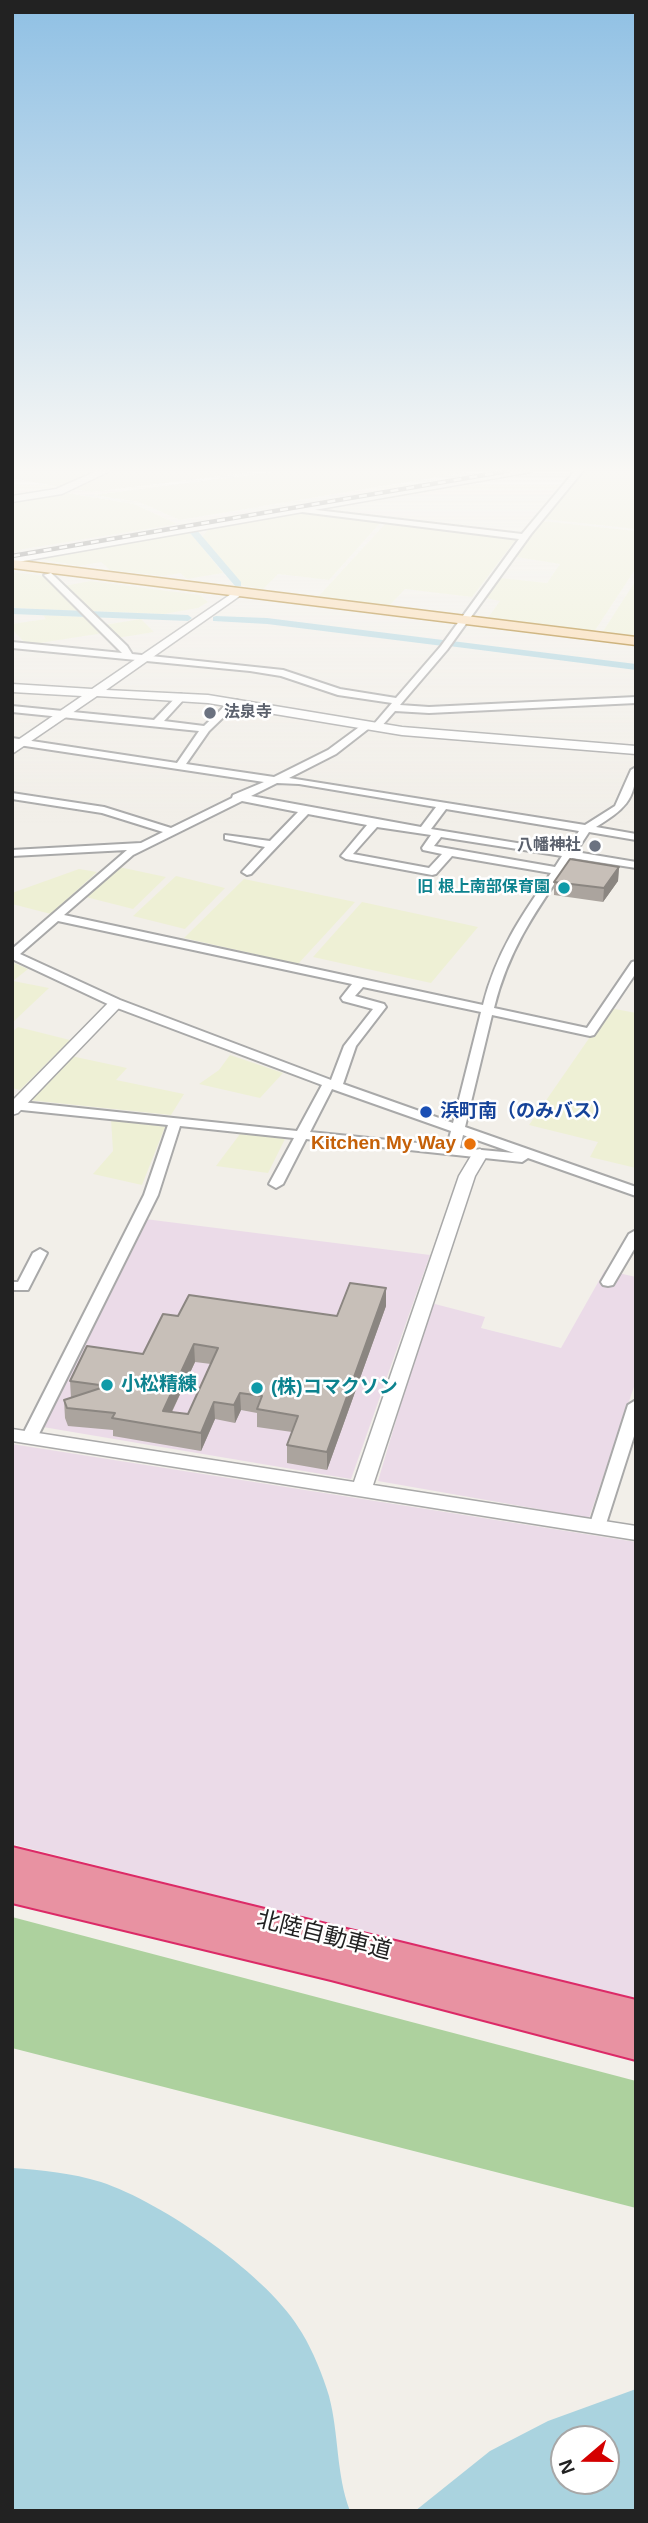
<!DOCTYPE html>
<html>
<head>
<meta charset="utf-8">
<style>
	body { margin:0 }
	#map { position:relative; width:648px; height:2523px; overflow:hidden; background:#f2efe9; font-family:Arial,sans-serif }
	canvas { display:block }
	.frame { position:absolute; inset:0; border:14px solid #222; pointer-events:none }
	.north { position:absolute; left:550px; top:2425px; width:70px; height:70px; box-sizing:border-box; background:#fff; border:2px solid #a7a7a7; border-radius:50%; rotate:250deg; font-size:19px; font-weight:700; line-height:28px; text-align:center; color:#222 }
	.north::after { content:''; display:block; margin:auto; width:24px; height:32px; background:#d40000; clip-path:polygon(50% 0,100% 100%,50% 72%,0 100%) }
</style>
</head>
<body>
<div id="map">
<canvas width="648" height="2523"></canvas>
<div class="frame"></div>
<div class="north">N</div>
</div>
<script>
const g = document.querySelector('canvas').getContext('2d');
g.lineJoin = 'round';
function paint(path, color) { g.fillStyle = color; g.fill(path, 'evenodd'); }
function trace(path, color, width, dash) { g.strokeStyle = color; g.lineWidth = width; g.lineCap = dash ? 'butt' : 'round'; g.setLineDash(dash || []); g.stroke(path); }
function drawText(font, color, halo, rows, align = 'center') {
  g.font = font + ' Arial,"Noto Sans JP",sans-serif'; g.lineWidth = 5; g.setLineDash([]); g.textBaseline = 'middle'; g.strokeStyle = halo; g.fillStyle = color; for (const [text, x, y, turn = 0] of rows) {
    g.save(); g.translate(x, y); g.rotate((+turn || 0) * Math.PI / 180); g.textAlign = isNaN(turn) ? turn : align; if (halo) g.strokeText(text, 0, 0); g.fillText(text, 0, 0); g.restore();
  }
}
paint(new Path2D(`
	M145,1219L430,1255L351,1479L43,1427Z
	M605,1270L636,1277V1381L589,1518L378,1481L431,1303L485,1317L481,1328L561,1348Z
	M12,1444L636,1542V2001L12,1844Z`), '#ebdbe8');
paint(new Path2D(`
	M12,472H93L61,487L12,478Z
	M108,472H253L92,492L73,489Z
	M273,472H466L180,520L139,502L94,495Z
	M581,472H636V529L544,519Z
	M67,493L134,504L177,524L12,551V502Z
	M296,513L381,522L329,580L278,574L263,589L240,585L202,537L210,527Z
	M542,521L636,531V568L594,632L487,619L500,601L486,598L500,578L547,583L560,564L516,557Z
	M386,523L517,538L472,597L405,589L389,606L317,598Z
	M189,531L223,573L187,579L180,573L164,576L110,570L101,562L79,566L34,558Z
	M12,572L46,576L81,611L16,608L12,605Z
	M636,580V637L602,633Z
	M90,581L200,595L208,602L198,608L164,614L90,611L64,586Z
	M43,615L88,617L103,633L34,644L25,643L12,629V624L46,619Z
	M141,619L154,632L117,638L104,625Z
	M119,867L166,877L133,909L86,897Z
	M79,869L97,872L51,914L12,904V893Z
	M176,876L225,888L185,929L133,916Z
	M244,879L355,902L298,964L184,938Z
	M362,902L478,927L431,983L313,957Z
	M14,963L28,969L13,981L49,988L12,1023V965Z
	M610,1008L636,1013V1168L590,1157L598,1142L529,1125Z
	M18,1027L70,1040L20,1090L12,1088V1032Z
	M230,1055L283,1073L260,1098L199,1084L219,1070Z
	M71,1056L127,1068L116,1080L184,1094L171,1115L28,1100Z
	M111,1119L165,1127L142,1185L93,1174L113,1151Z
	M240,1134L286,1137L268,1173L216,1166Z`), '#eef0d5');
paint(new Path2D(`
	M12,1917L636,2081V2208L12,2048Z`), '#add19e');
paint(new Path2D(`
	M12,2168C42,2170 72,2173 101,2182C162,2202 271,2277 302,2333C313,2351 323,2376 329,2396C339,2434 336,2474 350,2511H12Z
	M636,2389V2511H415L490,2451L548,2421ZM564,2439H606V2481H564Z`), '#aad3df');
paint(new Path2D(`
	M190,529H196L241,582V586H235L190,533Z
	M12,608L188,615L192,618L188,621L12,614Z
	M216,616L267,618L443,640L448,643L443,646L267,624L213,621V617Z
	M452,641L636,664V670L449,646V642Z`), '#aad3df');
const minor = new Path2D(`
	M574,472H582L531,534L447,650L400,705L429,707L636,697V703L429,713L395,711L380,728L372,726L336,754L289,778L585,825L615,806L631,770L636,767C636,801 623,810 596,827L636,834V840L589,832L576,852L636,862V868L572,858C538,908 509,947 494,1008L587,1028L632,962L636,961V973L594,1035L590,1036L492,1015L465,1127L636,1187V1196L528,1158L522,1162L306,1139L283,1184L276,1188L269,1184L294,1138L180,1126L158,1195L37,1438L34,1442H24L21,1438L144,1195L168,1125L12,1109V1101L297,1131L322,1085L112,1006L12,959V949L127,850L12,856V850L141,843L163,832L102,813L12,799V793L104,807L171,828L232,798L233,795L264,782L12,744V738L177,763L199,731L12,712V706L154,720L178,695L181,694L186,697L164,721L204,726L231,700H237V704L209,731L186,764L274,777L328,750L366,722L374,724L392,703L338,695L281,676L250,671L12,648V642L122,653L44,575L51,573L127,646L132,654L283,670L340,689L396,698L441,646L519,539L302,512L298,510L299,508L522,534ZM277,783L299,784L436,807L421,827L251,796ZM242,801L298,812L270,841L225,835V839L265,847L242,872L247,875L251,874L308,814L367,825L341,856L346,859L432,875L436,874L452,856L551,873C521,916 496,953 483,1005L64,915L133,855ZM446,809L579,831L566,851L431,829ZM377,827L431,835L422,848L423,850L442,854L429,868L353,854ZM441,837L562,856L555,867L434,846ZM58,921L352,984L341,998L343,1001L373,1009L344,1046L331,1080L120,1000L20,954ZM363,987L481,1012L453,1123L343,1084L356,1046L386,1007L384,1004L355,996ZM332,1089L451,1131L447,1146L310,1132ZM463,1135L514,1153L460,1148Z
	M636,1230V1246L613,1285L608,1286L603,1285L601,1282L629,1234Z
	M40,1249L47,1253L28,1290H12V1282H18L33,1253Z
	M636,1400V1430L605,1527L603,1531H591L589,1527L628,1405Z`);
const tertiary = new Path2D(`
	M95,472H108L62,494L12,502V496L56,489Z
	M510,472H531L12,563V557Z
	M237,590L241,591V595L106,690L208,695L402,727L636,746V754L402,735L208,703L97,696L12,754V744L82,696L12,692V684L92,689Z
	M116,999L123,1003L121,1006L18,1113L12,1115V1101L111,1000Z
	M480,1149L488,1154L475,1176L373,1485L636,1526V1540L12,1441V1429L354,1482L459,1176L474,1151Z`);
const primary = new Path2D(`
	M12,560L636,637V645L12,568Z`);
const motorway = new Path2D(`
	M12,1847L636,2000V2060L331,1980L12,1903V1875L21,1877L12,1875Z`);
trace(minor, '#a9a9a9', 4);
trace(tertiary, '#a9a9a9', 3);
trace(primary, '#a06b00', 3);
trace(motorway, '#dc2a67', 4);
paint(minor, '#fff');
paint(tertiary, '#fff');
paint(primary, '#fcd6a4');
paint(motorway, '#e892a2');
const rail = new Path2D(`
	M12,556L502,472`);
trace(rail, '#707070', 4.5);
trace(rail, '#fff', 2.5, [8]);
paint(new Path2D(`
	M619,867L618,881L603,902L554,895V882Z
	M386,1288V1306L327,1470L287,1463V1445L292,1432L257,1427V1413L241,1410L235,1423L215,1419L201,1451L113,1436V1430L68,1426L65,1418L64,1400L71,1398L70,1381L143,1354L178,1316H337ZM195,1362L211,1364L188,1414L172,1412Z`), '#aba49e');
paint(new Path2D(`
	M619,867L618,881L603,902L604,888Z
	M386,1288V1306L327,1470V1452Z
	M194,1344L195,1362L164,1428L163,1411Z
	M240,1393L241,1410L235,1423L234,1405Z
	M214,1402L215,1419L201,1451V1433Z`), '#8b8681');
const building = new Path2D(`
	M570,859L619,867L604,888L554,882Z
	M350,1283L386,1288L327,1452L287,1445L298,1416L257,1409L262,1396L240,1393L234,1405L214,1402L201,1433L112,1418L115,1413L67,1408L64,1400L107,1386L70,1381L87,1346L143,1354L163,1314L178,1316L189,1295L337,1316ZM194,1344L218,1348L188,1414L163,1411Z`);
paint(building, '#c7bfb8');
trace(building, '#8b8681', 2);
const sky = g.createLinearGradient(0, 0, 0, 825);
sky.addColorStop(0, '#8fc0e4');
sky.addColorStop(0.57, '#f9f8f5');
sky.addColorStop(1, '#f9f8f500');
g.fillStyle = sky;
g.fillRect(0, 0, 648, 825);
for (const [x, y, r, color] of [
	[210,713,7,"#6b7280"],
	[595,846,7,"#6b7280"],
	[564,888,7,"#0f9aa8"],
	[426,1112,7,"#1a4fb4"],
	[470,1144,7,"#e8710a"],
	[107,1385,7,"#0f9aa8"],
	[257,1388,7,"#0f9aa8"]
]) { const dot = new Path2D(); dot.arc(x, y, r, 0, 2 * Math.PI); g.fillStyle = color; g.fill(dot); trace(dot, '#fff', 2.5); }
drawText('bold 16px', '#5b616d', '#fff', [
	["法泉寺",224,713],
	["八幡神社",581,846,"right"]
], 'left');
drawText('bold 16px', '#0d838f', '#fff', [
	["旧 根上南部保育園",550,888]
], 'right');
drawText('bold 19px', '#164399', '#fff', [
	["浜町南（のみバス）",440,1112]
], 'left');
drawText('bold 19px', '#c56008', '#fff', [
	["Kitchen My Way",456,1144]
], 'right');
drawText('bold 19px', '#0d838f', '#fff', [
	["小松精練",121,1385],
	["(株)コマクソン",271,1388]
], 'left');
drawText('23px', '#222', '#fff', [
	["北陸自動車道",324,1936,14]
]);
</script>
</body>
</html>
